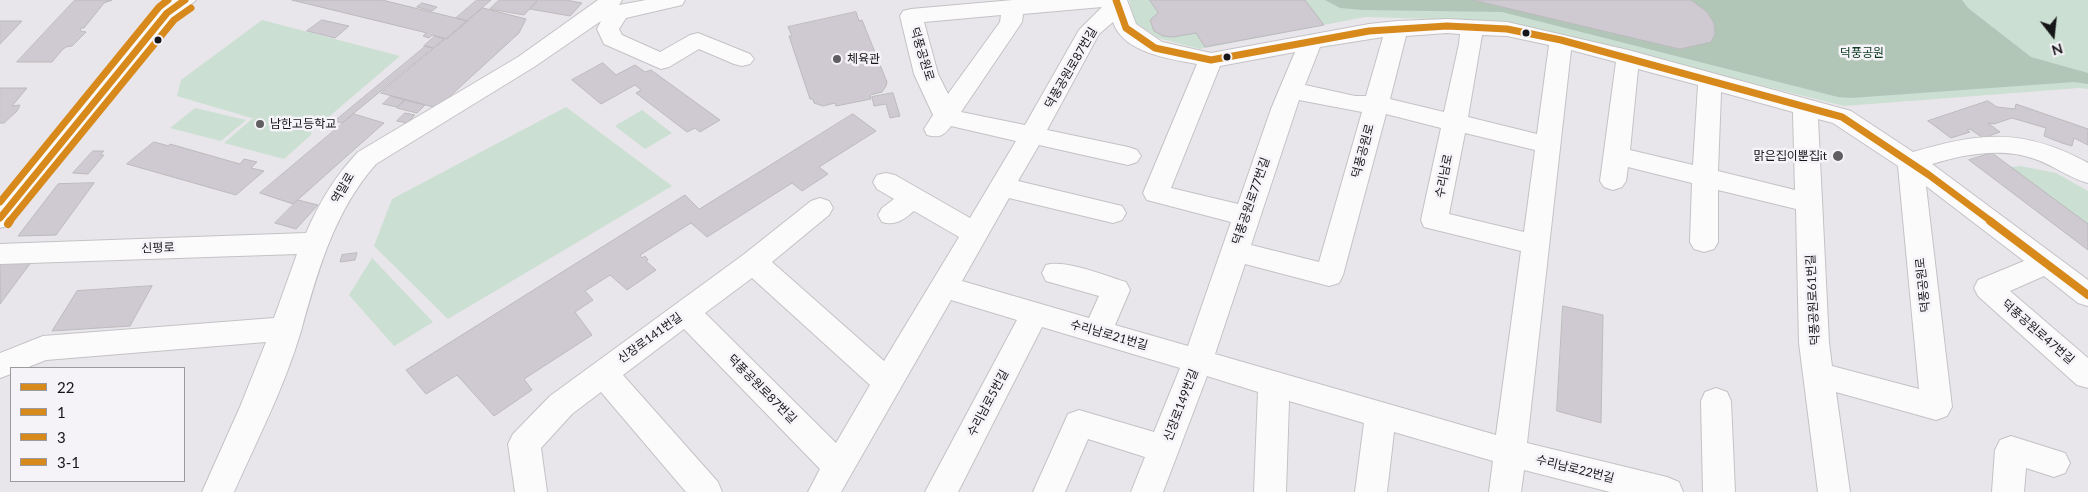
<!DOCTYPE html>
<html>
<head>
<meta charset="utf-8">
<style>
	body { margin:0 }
	#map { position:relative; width:2088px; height:492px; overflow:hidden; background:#e8e6ea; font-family:Lato,sans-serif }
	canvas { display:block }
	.legend { position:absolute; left:10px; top:367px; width:175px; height:115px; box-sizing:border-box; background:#f5f2f8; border:1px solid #9c9a9e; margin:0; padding:6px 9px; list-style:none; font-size:15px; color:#161517 }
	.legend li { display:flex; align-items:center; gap:10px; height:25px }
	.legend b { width:25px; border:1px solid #9c9a9e }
	.north { position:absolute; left:2028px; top:10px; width:50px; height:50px; -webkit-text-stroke:4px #f5f2f8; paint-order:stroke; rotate:164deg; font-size:14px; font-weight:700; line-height:20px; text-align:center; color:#161517 }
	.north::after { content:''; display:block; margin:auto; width:18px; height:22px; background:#161517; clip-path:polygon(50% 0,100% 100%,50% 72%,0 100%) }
</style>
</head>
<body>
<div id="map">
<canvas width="2088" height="492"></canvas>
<ul class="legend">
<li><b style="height:6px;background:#d7891b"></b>22</li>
<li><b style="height:6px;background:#d7891b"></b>1</li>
<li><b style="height:6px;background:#d7891b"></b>3</li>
<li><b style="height:6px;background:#d7891b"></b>3-1</li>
</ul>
<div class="north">N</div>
</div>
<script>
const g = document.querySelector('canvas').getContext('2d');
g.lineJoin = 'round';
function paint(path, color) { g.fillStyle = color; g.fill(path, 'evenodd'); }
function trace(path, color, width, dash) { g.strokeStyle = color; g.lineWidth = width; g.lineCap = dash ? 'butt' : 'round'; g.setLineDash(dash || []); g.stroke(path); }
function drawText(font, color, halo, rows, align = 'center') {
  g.font = font + ' Lato,"Noto Sans KR",sans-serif'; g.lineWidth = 5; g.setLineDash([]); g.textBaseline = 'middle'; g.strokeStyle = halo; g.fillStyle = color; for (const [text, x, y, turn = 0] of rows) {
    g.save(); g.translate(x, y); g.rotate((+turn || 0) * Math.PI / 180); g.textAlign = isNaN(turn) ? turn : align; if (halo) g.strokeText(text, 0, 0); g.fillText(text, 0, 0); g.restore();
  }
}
paint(new Path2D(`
	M1129,0H2088V89L2079,88L1844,106L1504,21L1365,17L1200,49L1158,38L1135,22Z
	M262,20L400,56L310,133L312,134L284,159L224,143L252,119H255L177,96L181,80Z
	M566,107L672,186L448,319L374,246L392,199Z
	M195,108L246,120L221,141L170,128Z
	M642,110L672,133L645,149L615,126Z
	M2020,166L2056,173L2088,191V236L2006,168Z
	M372,258L433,322L394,346L349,295Z`), '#cbdfd2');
paint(new Path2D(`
	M1325,0H1962L1968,8L2031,57L2088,73V84L2074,82L1851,98L1838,97L1502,12L1363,10L1340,8Z`), '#b2c6b8');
const building = new Path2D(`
	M75,0H112L104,3L84,28H81L80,31L86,32L72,46L66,47L62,50L52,62H17Z
	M292,0H382L468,21L447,39L432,35L429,38L423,36L426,33Z
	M477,0H491L467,21L456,18Z
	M499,0H538L524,15L490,9Z
	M539,0H566L582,3L570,16L530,9Z
	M1150,0H1305L1324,25L1205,47L1196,33L1173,37L1163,36L1154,31L1150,20L1158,13Z
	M1473,0H1691L1707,12L1714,23L1715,34L1711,42L1680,49Z
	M422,3L437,7L432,11L417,7Z
	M483,8L526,19L519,33L437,108L381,93Z
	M856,12L859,21L862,20L887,82L886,86L882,92L870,95L871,99L836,106L835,103L823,106L814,103L813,99H810L789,36H792L788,27Z
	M322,20L349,26L335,38L307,31Z
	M0,21H22L0,44Z
	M435,36L444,39L433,48L424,46Z
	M426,46L433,48L342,123L335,121Z
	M603,63L616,75L635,65L645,72L651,70L720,120L700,132L695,128L687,132L636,93L641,90L635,85L601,104L572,80Z
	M0,88H27L12,106L20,105L17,111L4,123H0Z
	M893,93L900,116L890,118L886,104L874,106L872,97Z
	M391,96L405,100L397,107L383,104Z
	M405,100L425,105L417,113L397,108Z
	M1988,101L1997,107L2015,109L2016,104L2088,129V145L2074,138L2072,146L2062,143L2044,136L2046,128L2012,118L1994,124L1988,123L2000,132L1983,138L1970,129L1967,130L1970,132L1951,138L1928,121Z
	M405,113L415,115L407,123L397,121Z
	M354,114L384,123L293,204L260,193Z
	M853,114L876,131L819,167L828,174L802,191L792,183L707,237L691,223L640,255L642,258L645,256L648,260L646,261L656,270L627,290L610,275L585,291L593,300L575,312L592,335L524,379L532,390L494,416L457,375L426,394L406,370L685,195L699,209Z
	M154,142L169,146L170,144L240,164L244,159L257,162L251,168L264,171L236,195L127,164Z
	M93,151H104L100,155H104L88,174L73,173Z
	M1992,153L2088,224V250L1969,160Z
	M94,183L56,235L18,236L58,184Z
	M298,200L318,205L296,229L275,223Z
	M357,253L355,260L340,262L342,255Z
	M35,257L0,304V263Z
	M152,286L130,326L52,331L77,291Z
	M1563,306L1603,315L1601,423L1557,411Z`);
paint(building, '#cfc9d2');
trace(building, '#bbbabc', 1);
const minor = new Path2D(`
	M171,0H196L175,18L10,225L0,228V200L159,8Z
	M598,0H622L619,5L646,0H685L682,5L626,18L619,29L622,35L660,52L690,35L698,33L750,54L754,59L750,64L742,66L734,64L699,49L669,67L661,69L604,44L597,29L601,21L534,67L376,164C334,211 317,273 301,331C285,386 257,440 234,492H202L240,407L266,342L46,360L26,368H11V374L0,378V353L43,336L274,318L297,254L0,264V244L306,233C319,203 335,176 358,152L518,57Z
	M1013,0H1127L1136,24L1162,42L1211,53L1369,24L1397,21L1447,19L1507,22L1628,50L1851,111L1913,152C1981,132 2024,128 2088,163V183C2069,178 2053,165 2035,159C2002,147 1964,154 1932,164L2088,280V306L2078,303L2044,276L2010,291L2088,358V388L2077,385L1978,296L1974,288L1978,280L2024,261L1926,186L1952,407L1947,416L1936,420L1836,392L1850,492H1818L1799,343L1796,209L1718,190V242L1714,249L1704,252L1694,249L1690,242L1692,183L1628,167L1626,181L1622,187L1613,190L1604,187L1600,181L1616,62L1571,50L1527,443L1667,477L1679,482L1683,492H1610L1524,470L1521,492H1489L1493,461L1394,432L1387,492H1355L1364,423L1289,401L1286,492H1254L1258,392L1207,376L1163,492H1131L1145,457L1088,439L1065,492H1033L1068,414L1079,410L1154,432L1180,368L1042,327L958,492H925L1017,320L951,300L841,492H808L820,469L684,329L623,375L718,482L722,492H686L601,392L572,414L541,448L547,492H515L508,444L513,434L550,396L743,255L811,201L820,198L829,201L833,208L829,215L772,262L884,361L959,237L914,211C903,220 896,226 882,222L878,215L882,208L894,199L877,189L873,182L877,175L886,173L895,175L970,218L1016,141L951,126C944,136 939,138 927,135L924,129L933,115L914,74L900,16L903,11L911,9ZM1102,7L1079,30L1025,125L961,112L1022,22L1023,14ZM1001,15L1000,22L948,94L938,74L924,22ZM1113,22C1123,53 1170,59 1197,64L1143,193L1147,200L1231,222L1188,346L1115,325L1130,290L1126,282C1106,276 1065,259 1046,265L1042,273L1046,281L1099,296L1089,318L962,281L1009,198L1113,223L1122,220L1126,213L1122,206L1018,181L1039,145L1128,165L1137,162L1141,156L1137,150L1128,147L1047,130L1099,34ZM1447,33L1460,34L1459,44L1444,112L1390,99L1406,36ZM1482,35L1507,36L1549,45L1537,134L1468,117ZM1383,37L1366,96H1355L1305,85L1320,47ZM1295,52L1271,109L1238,204L1171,188L1220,66ZM1638,69L1698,85L1693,165L1630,150ZM1721,92L1793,112L1795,190L1718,171ZM1299,100L1362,112L1319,262L1251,245ZM1386,114L1441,128L1421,220L1424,227L1521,251L1496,435L1215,354L1245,264L1329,286L1339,283L1343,275ZM1818,119L1833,123L1898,166L1919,389L1832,366L1829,343ZM1465,133L1535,150L1524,232L1449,214ZM752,278L870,385L836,443L705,313Z
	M1716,388L1727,392L1731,401L1735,492H1703L1701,401L1705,392Z
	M2011,436L2065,453L2070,463L2065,473L2054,477L2026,468L2024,492H1992L1995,450L2000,440Z`);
trace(minor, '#c4c2c5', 2);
paint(minor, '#fcfbfc');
trace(new Path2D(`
	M1116,0L1126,28L1155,48L1211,60L1369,31L1447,26L1507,29L1561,40L1842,117L1929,175L1992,222`), '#d7891b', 7);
trace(new Path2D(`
	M1990,221L2088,295`), '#d7891b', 8);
trace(new Path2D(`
	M0,218L167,13L185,0`), '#d7891b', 7);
trace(new Path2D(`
	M9,222L174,20L191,8`), '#d7891b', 7);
trace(new Path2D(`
	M8,224L10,221`), '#d7891b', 8);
trace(new Path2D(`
	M0,202L159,7L168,0`), '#d7891b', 7);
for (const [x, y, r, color] of [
	[1526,33,4.5,"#161517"],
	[158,40,4.5,"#161517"],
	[1227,57,4.5,"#161517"],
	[837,59,5,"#605e61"],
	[260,124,5,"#605e61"],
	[1838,156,6,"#605e61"]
]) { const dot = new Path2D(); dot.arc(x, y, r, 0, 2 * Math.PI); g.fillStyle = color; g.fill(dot); trace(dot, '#f5f2f8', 2); }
drawText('12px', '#0b3b20', '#f5f2f8', [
	["덕풍공원",1862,53]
]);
drawText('12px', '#161517', '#f5f2f8', [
	["덕풍공원로",922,54,73],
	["덕풍공원로87번길",1071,68,-60],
	["덕풍공원로",1363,151,-75],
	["수리남로",1444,176,-78],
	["역말로",343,188,-60],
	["덕풍공원로77번길",1251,201,-71],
	["신평로",158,248,-2],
	["덕풍공원로",1923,285,-96],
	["덕풍공원로61번길",1813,300,-93],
	["덕풍공원로47번길",2038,332,41],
	["수리남로21번길",1109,335,16],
	["신장로141번길",650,338,-36],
	["덕풍공원로87번길",762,389,45],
	["수리남로5번길",988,403,-62],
	["신장로149번길",1181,405,-69],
	["수리남로22번길",1575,469,14]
]);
drawText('12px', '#161517', '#f5f2f8', [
	["체육관",847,59],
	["남한고등학교",270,124],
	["맑은집이뿐집it",1827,156,"right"]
], 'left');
</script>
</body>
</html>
